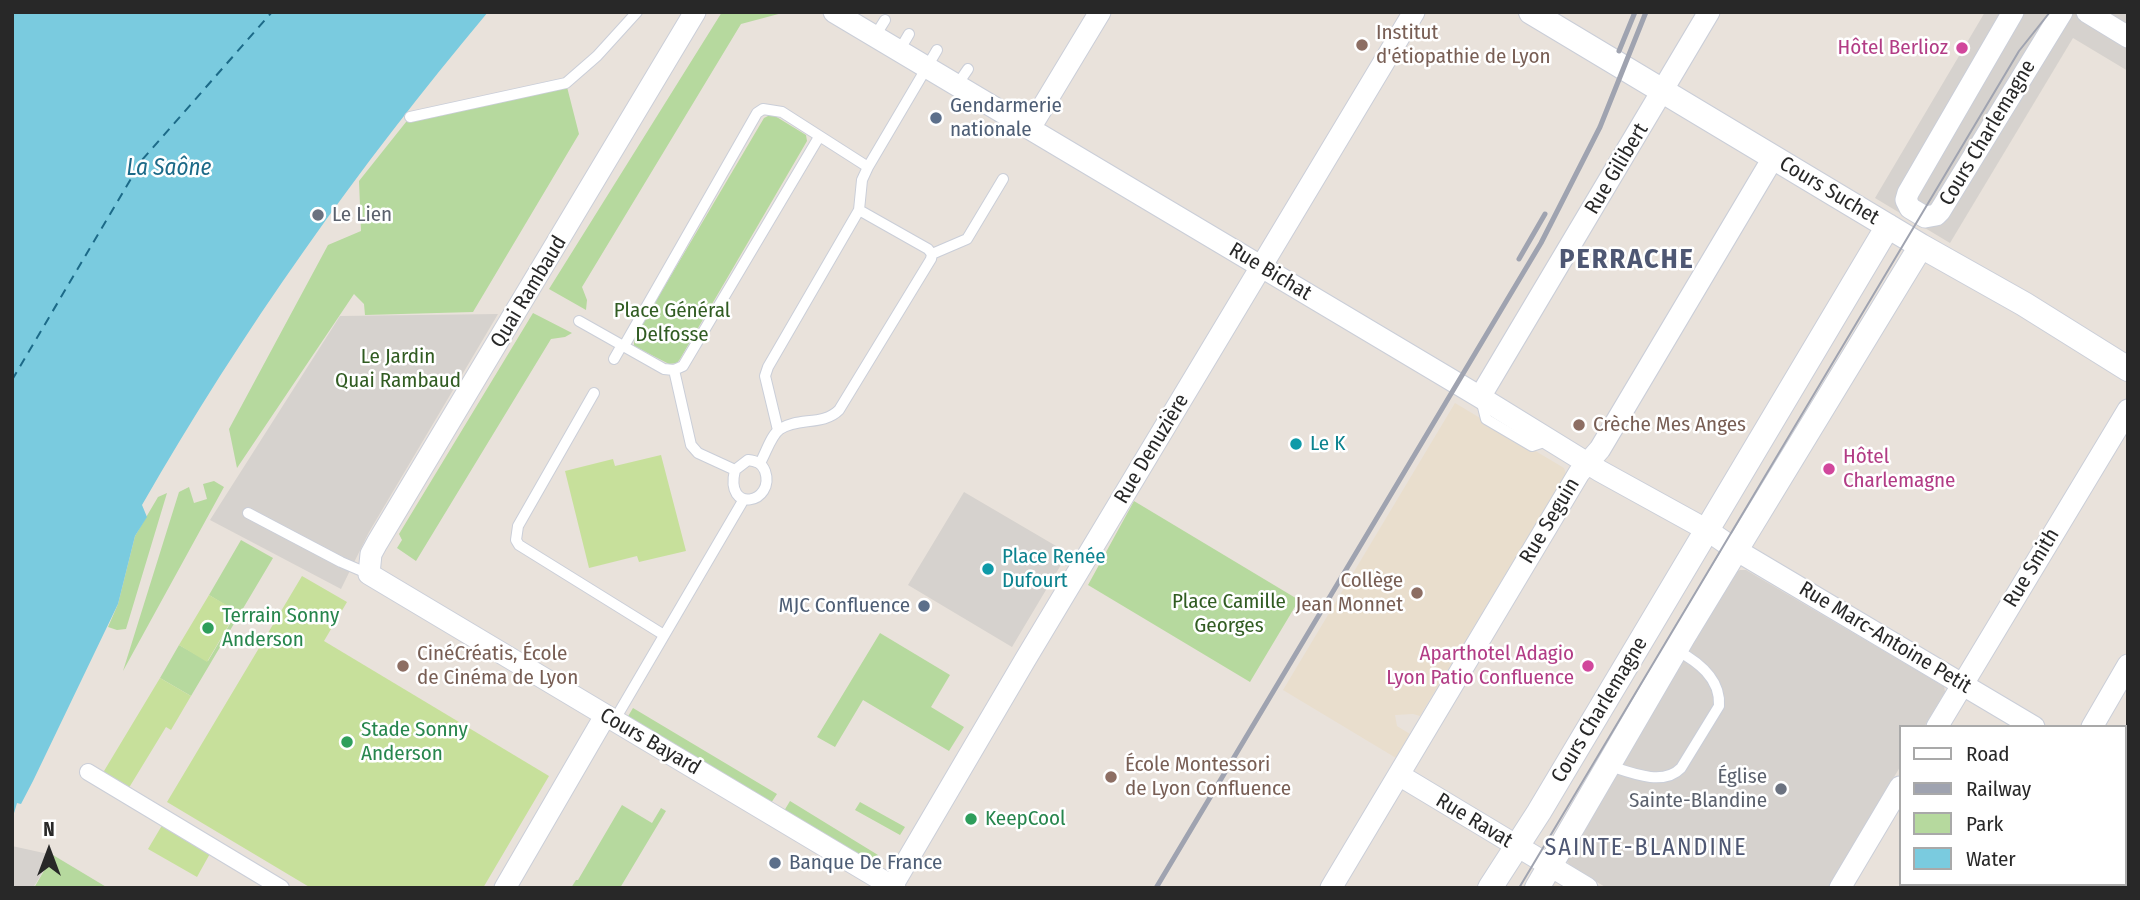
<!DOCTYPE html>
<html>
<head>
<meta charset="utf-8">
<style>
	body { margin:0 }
	#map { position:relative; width:2140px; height:900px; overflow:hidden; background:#e9e2db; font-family:"Fira Sans Condensed",sans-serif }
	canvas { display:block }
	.frame { position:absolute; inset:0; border:14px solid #282828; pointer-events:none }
	.legend { position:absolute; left:1899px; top:725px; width:228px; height:161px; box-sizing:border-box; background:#fff; border:2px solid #a9a9a9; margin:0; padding:9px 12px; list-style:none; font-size:21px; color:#282828 }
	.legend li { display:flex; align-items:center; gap:14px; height:35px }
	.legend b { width:35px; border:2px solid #a9a9a9 }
	.north { position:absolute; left:14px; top:816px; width:70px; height:70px; -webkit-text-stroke:5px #fff; paint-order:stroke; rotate:0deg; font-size:19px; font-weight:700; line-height:28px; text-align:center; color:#282828 }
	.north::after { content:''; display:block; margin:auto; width:24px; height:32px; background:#282828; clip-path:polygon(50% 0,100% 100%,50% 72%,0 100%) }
</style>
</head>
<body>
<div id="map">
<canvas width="2140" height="900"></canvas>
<div class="frame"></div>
<ul class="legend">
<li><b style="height:9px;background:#fff"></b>Road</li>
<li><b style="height:9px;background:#9fa3b0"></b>Railway</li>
<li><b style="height:19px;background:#b6d99e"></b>Park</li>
<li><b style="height:19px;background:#7acbdf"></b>Water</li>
</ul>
<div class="north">N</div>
</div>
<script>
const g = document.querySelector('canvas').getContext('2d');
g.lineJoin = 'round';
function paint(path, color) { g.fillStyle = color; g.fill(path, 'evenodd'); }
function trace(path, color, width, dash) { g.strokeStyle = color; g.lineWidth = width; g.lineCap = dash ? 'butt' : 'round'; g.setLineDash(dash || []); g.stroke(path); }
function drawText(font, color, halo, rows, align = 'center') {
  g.font = font + ' "Fira Sans Condensed",sans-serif'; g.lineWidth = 5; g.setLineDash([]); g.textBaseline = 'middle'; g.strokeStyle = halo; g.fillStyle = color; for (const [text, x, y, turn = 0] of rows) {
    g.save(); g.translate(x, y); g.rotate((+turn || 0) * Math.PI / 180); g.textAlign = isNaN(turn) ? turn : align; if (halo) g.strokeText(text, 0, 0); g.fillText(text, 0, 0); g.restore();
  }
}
paint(new Path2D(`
	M1455,403L1564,468L1566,474L1420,716L1413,714L1395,715L1397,726L1410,734L1396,758L1283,690Z`), '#e9decd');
paint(new Path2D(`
	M722,12H786L741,24L582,287L587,300L586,310L549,289Z
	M566,83L579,134L473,312L365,315L364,304L354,294L237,468L229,429L328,245L361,231L359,181L410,117Z
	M768,116H775L806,135L807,141L680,359L677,363L669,364L634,346V338L764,118Z
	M533,313L572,333L565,337L551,339L416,561L397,548L402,540L399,534Z
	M214,481L224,487L123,671L179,492L189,487L194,503L207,499L203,484Z
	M167,493L126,629L117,630L108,627L118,604L135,536L158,497Z
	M1134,501L1299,600L1250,682L1088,585Z
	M241,540L273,558L191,696L160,678L179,645L208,661L237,612L209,595Z
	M880,633L950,675L931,707L964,727L949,751L863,700L835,747L817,737Z
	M633,708L777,794L771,803L627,718Z
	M790,801L878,855L873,863L784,811Z
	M860,802L905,827L900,835L855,810Z
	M622,805L652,823L661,808L666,811L620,888H571L576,880H578Z
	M53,855L108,888H34Z`), '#b6d99e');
paint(new Path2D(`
	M661,455L686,551L639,562L637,556L589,568L565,471L613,459L615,466Z
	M302,576L347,602L324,641L549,776L483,888H311L167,802Z
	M209,595L237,611L207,662L179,645Z
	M160,678L191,696L171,730L166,727L127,791L101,776Z
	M164,822L212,850L197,877L148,849Z`), '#c7e09b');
paint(new Path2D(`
	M1985,12H2128V71L2073,38L1950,243L1875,198Z
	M498,314L369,532L341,589L210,520L340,316Z
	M964,492L1068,553L1012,647L908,585Z
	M1740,570H1746L1940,684L1944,686L1945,692L1924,727H1900V767L1828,888H1607L1573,868L1567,862L1566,857L1735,572Z
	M12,846L53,855L33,888H12Z`), '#d6d2ce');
paint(new Path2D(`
	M12,12H488C358,167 243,329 142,505L147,517L135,536L118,604L33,781L21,804L17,803L12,820Z`), '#7acbdf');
trace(new Path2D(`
	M12,380L142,160L272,12`), '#1c6a88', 2, [9, 7]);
const service = new Path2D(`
	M875,36L885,20
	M899,51L909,34
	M957,85L968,69
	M410,117L566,83L597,56L637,12
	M932,254L967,239L1003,179
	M579,321L664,369L674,370L683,366L819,137
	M624,346L757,113L763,109L782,112L868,167
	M614,359L622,345
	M674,370L691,445L698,453L735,470
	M594,393L518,526L516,540L519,545L664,635
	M1481,399L1486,419L1532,446L1550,440
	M778,430L765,376L768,367L859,210L862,180L868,167L937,50
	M748,460C756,461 762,463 765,471C776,503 724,515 735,470Z
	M760,463C766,453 771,435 780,429C798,417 823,426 839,410L931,259L932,254L928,249L859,210
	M248,513L341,562L369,574
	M614,721L744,499
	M1607,765C1629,772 1663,787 1681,768L1719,706C1721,678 1697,661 1676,650`);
const pedestrian = new Path2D(`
	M88,772L281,888`);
const minor = new Path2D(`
	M695,12L377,543L371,554L369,574L895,888
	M834,12L1480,397L1600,471L1707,530L1736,550L2034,727
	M2013,12L1908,193L1906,200L1910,208L1925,217L1936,215L1940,211L2062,12
	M2087,12L2128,37
	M1030,128L1100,12
	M1480,397L1709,12
	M1937,727L2128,410
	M2092,727L2128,665
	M1399,775L1587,888
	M2124,782L2128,784
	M505,888L605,716
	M891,888L1025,660L1414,12
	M1331,888L1579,473L1600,449L1773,158
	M1840,888L1900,787
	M1997,888L1999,884`);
const tertiary = new Path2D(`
	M1531,12L1921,246L2024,304L2128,369
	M1490,888L1539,812L1888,226
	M1537,888L1683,637L1921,246`);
trace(service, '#caced8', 12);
trace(pedestrian, '#caced8', 18);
trace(minor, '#caced8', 23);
trace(tertiary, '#caced8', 26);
trace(service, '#fff', 10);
trace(pedestrian, '#fff', 16);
trace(minor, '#fff', 21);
trace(tertiary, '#fff', 24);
trace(new Path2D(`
	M1519,888L2019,51L2050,12`), '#9fa3b0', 2);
trace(new Path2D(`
	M1619,51L1635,12
	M1519,259L1545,214
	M1156,888L1541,243L1600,127L1646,12`), '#9fa3b0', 5);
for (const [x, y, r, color] of [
	[1362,45,7,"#8d6e63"],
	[1962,48,7,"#d1479c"],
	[936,118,7,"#5c6f8a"],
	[318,215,7,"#6b7280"],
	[1579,425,7,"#8d6e63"],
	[1296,444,7,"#0f9aa8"],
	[1829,469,7,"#d1479c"],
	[988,569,7,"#0f9aa8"],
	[1417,593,7,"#8d6e63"],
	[924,606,7,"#5c6f8a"],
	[208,628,7,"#2e9e5b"],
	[403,666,7,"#8d6e63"],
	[1588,666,7,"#d1479c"],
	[347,742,7,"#2e9e5b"],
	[1111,777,7,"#8d6e63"],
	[1781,789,7,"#6b7280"],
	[971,819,7,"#2e9e5b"],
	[775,863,7,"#5c6f8a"]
]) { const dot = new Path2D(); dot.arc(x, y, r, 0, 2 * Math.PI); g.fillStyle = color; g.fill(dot); trace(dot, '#fff', 2.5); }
drawText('21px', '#785e54', '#fff', [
	["Institut",1376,33],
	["d'étiopathie de Lyon",1376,57],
	["Crèche Mes Anges",1593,425],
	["Collège",1403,581,"right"],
	["Jean Monnet",1403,605,"right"],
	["CinéCréatis, École",417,654],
	["de Cinéma de Lyon",417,678],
	["École Montessori",1125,765],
	["de Lyon Confluence",1125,789]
], 'left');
drawText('21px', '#b23c85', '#fff', [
	["Hôtel Berlioz",1948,48],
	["Hôtel",1843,457,"left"],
	["Charlemagne",1843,481,"left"],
	["Aparthotel Adagio",1574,654],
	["Lyon Patio Confluence",1574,678]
], 'right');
drawText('21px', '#4e5e75', '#fff', [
	["Gendarmerie",950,106],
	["nationale",950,130],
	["MJC Confluence",910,606,"right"],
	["Banque De France",789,863]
], 'left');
drawText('21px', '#282828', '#fff', [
	["Cours Charlemagne",1988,133,-59],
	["Rue Gilibert",1617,169,-59],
	["Cours Suchet",1829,191,31],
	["Rue Bichat",1270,272,31],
	["Quai Rambaud",529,292,-59],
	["Rue Denuzière",1152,449,-59],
	["Rue Seguin",1550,521,-59],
	["Rue Smith",2032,568,-59],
	["Rue Marc-Antoine Petit",1885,638,31],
	["Cours Charlemagne",1600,710,-59],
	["Cours Bayard",650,742,30],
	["Rue Ravat",1474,821,31]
]);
drawText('21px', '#5b616d', '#fff', [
	["Le Lien",332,215],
	["Église",1767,777,"right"],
	["Sainte-Blandine",1767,801,"right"]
], 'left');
drawText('21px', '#315c22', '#fff', [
	["Place Général",672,311],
	["Delfosse",672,335],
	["Le Jardin",398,357],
	["Quai Rambaud",398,381],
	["Place Camille",1229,602],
	["Georges",1229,626]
]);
drawText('21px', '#0d838f', '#fff', [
	["Le K",1310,444],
	["Place Renée",1002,557],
	["Dufourt",1002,581]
], 'left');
drawText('21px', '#27864d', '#fff', [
	["Terrain Sonny",222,616],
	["Anderson",222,640],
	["Stade Sonny",361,730],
	["Anderson",361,754],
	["KeepCool",985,819]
], 'left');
drawText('italic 23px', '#1c6a88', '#fff', [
	["La Saône",169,169]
]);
g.letterSpacing = '2px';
drawText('24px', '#4e5773', '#fff', [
	["SAINTE-BLANDINE",1646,848]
]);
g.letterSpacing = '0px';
g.letterSpacing = '2px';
drawText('bold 28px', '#4e5773', '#fff', [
	["PERRACHE",1627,260]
]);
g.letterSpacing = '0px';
</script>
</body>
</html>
